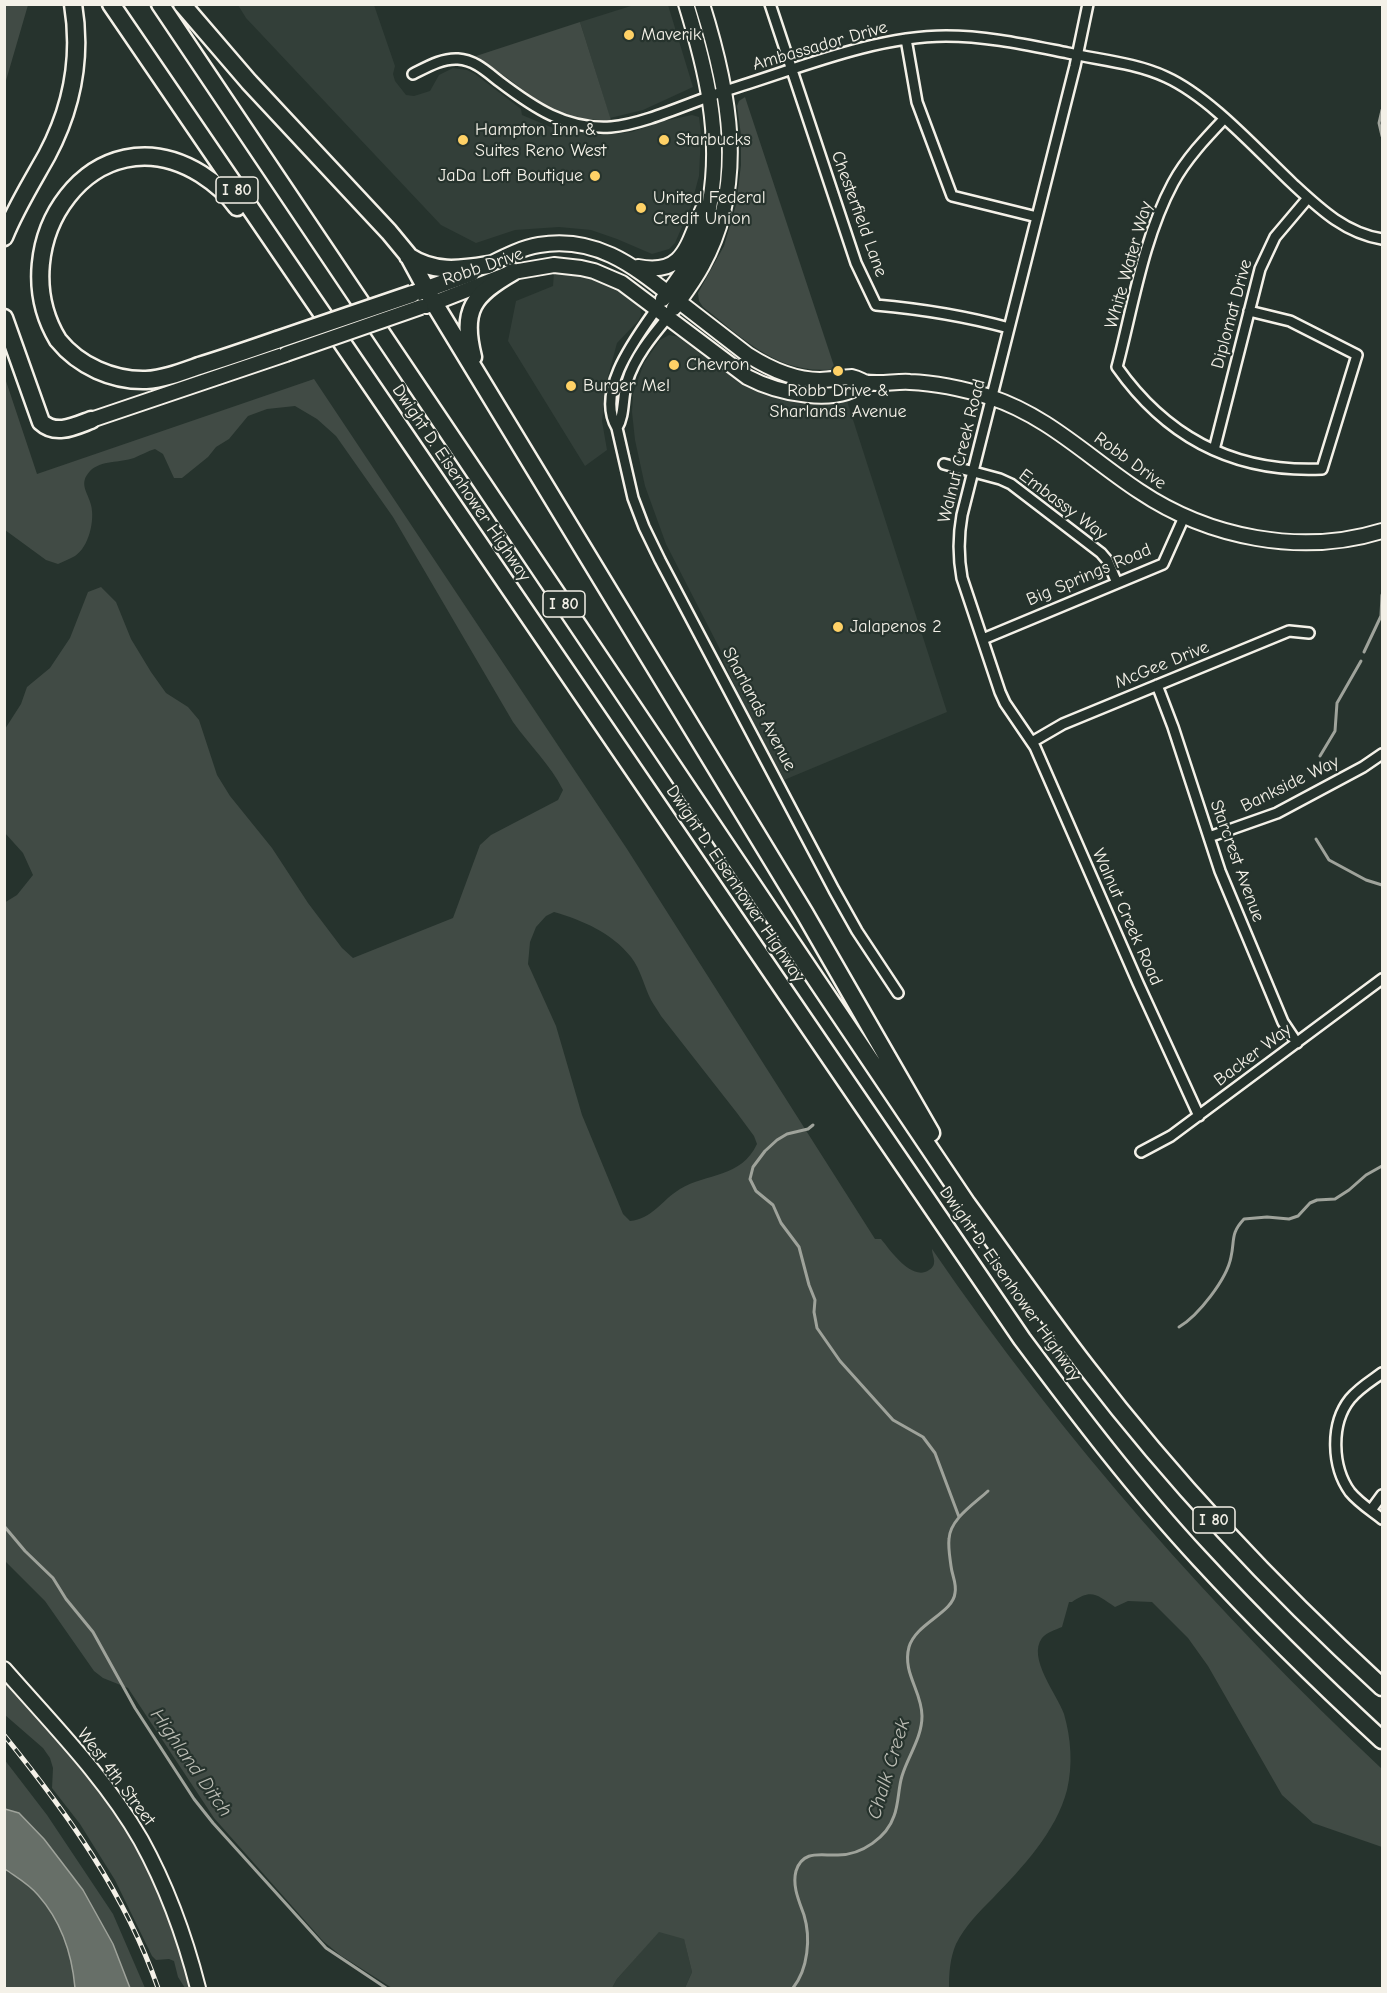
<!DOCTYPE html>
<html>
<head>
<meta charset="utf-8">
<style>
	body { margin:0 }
	#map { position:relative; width:1387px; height:1993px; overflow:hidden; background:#26332d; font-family:"Comic Neue",sans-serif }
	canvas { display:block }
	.frame { position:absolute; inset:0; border:6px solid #f4f1e8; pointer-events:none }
</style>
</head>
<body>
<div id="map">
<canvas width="1387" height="1993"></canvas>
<div class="frame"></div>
</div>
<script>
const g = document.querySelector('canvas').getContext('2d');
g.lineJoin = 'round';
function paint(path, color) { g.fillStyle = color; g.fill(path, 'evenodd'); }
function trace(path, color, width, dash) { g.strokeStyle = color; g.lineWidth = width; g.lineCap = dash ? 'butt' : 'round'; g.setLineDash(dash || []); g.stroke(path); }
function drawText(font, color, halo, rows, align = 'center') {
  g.font = font + ' "Comic Neue",sans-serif'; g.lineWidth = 4.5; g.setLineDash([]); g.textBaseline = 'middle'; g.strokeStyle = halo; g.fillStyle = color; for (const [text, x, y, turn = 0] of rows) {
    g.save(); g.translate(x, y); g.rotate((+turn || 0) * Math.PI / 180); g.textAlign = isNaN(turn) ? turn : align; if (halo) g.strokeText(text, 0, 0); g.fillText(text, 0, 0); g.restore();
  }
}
paint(new Path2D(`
	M238,5H374L395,66L393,74L395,81L406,95L414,96L430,91L439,75L453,68L467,70L475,74L521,109L522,115L553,128L555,127L594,135L613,134L632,132L659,122L692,115L699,117L701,134L699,176L691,206L675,243L669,249L652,254L617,239L591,230L559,227L515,230L476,243L441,225L246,18Z
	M634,5H668L693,87L643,110L610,118L580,22Z
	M554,272L589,276L611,285L621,290L642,307L640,308L641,315L638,321L617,343L607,380L602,421L607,450L585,466L508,341L516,301L553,286Z
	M669,335L680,337L735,379L768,395L807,404L847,401L947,712L784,780L742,701L723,661L724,657L666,544L645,486L635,440L632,412L633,394L644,363L660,340Z
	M659,1931L684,1938L692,1972L685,1988H612L617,1979Z`), '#333f39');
paint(new Path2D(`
	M5,4L28,5L5,84L4,5Z
	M580,22L611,120C540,122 527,83 473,57Z
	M745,97L835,369C779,376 744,339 703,307L699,301L698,293L724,246L736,205L741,165V135L737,106L739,101Z
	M5,378L37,474L314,379L627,849L875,1239H881C890,1250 912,1282 929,1270C931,1269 934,1266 934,1263C935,1259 932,1254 932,1249C1062,1439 1215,1612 1382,1769V1847L1313,1823L1282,1795L1208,1666L1188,1638L1152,1602L1128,1601L1115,1607C1097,1595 1092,1588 1072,1602H1069L1062,1627C1055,1630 1047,1632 1042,1638C1027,1658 1057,1694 1064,1714C1071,1738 1073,1765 1067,1790C1056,1832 1022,1868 993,1898C979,1912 965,1926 956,1944C950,1958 949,1973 949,1988H685L692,1972L684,1939L659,1932L617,1979L612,1988H392L340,1955L323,1941L214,1818L128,1688L103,1678L94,1671L45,1601L5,1561L4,903L17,895L33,875L23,853L5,833V729L21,704L27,687L50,668L70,638L88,592L101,587L116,602L131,639L151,672L166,693L188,707L199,720L217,775L230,796L272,848L308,903L342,948L353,958L453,918L480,845L491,835L558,800L563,790C550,764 530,746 513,722L393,517L336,436L317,419L295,406L267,409L248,416L229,439L216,447L208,457L182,478H174L163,454L155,449C148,451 141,455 134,458C120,463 101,460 90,471C78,484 88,492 91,505C95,520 89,547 75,556C70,559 64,561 58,564L46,560L5,530ZM554,912C582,920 612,933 631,957C641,970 644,986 651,1000C654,1005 658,1011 661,1016L737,1113L754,1136L757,1144C741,1178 707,1173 680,1189C662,1200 652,1219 630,1221L623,1214L582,1115L556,1026L528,964L530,942L536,927L546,916Z
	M4,1681C56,1738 111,1799 146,1867C166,1906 179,1947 190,1988H185L178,1977L174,1961L169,1959L156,1960L152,1956L115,1880L80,1824L52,1788L53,1768L50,1758L43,1748L5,1715Z
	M4,1759L47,1815L113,1914L145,1988H130L113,1944L83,1890L44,1839L19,1813L5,1809Z
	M4,1869C16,1877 29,1884 38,1895C61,1921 72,1954 75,1988H5Z`), '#414b45');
const water = new Path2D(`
	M5,1809L19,1813L44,1839L83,1890L113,1944L130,1988H75C72,1954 61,1921 38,1895C29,1884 16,1877 5,1869Z`);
paint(water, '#676f68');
trace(water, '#9fa39b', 1.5);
trace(new Path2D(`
	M1382,110L1379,123L1382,136
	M1364,652L1381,616L1382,595
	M1320,756L1335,731L1337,703L1361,661
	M1316,839L1329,860L1366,880L1382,885
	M813,1125L808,1129L787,1134L777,1140L765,1151L753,1167L750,1179L756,1191L773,1205L781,1223L799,1247L809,1285L815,1300L814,1312L817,1328L840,1361L893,1420L923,1437L935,1453L959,1517
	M1179,1327C1198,1316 1227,1279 1231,1257C1235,1240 1230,1234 1244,1219L1267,1217L1289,1219L1298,1216L1310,1203L1317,1200L1335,1199L1349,1190L1366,1175L1382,1166
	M4,1526L25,1551L53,1578L66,1599L93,1632L135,1708L194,1799L213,1823L326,1948L386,1988
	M793,1988C808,1969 811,1938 804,1915C799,1901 792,1886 796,1871C803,1849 822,1856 838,1855C862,1855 887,1837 894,1816C899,1803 898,1789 902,1776C908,1756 922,1738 922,1716C922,1691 902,1673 909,1647C916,1623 953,1613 955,1593C957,1583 952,1576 951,1566C950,1558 948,1548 949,1539C950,1519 974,1504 988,1491`), '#9fa39b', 3);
const minor = new Path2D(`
	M770,4L856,263L876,305C921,309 965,316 1009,328
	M1088,4L1075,66L962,515C958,537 958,556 962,578L1000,692L1005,703L1035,747L1138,983L1199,1116
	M906,39L917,102L952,196L1037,217
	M413,74C427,67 442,58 458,59C475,60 487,72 500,82C533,107 566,130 611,127C646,124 693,101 728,90C797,69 874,36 946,36C987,36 1027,45 1068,53C1100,60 1136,63 1166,77C1210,97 1257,150 1293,184C1320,209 1345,233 1382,239
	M1224,119C1205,139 1186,159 1173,183C1143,239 1133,306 1117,367C1167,438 1235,473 1322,469L1357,355L1290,321L1249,311
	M657,308C636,338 595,391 617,428L633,498L644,527L660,560L834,890L857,931L898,993
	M617,428C625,415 622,397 627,382C634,358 652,336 668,317
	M1214,450L1260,269L1275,237L1308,198
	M944,464L1000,479L1011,484L1101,553L1107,560L1117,583
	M983,639L1163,564L1184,517
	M1157,685L1173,727L1220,871L1283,1022L1297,1043
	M1032,742L1063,724L1289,631L1309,633
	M1209,837L1277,813L1363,767L1382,754
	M1141,1152L1171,1136L1382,979
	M1382,1373C1371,1381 1359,1388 1350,1399C1330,1424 1332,1467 1350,1492C1359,1503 1372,1511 1382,1519
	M1371,1510L1382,1495`);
const secondary = new Path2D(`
	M488,265C504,257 521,248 539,245C600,235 638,270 682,304C704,321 726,338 748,355C770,369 794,380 820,380C831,380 841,377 852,377C857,378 860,380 864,382C878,385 896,381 910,382C937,383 964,389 990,397C1048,416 1089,458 1139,491C1209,538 1301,556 1382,531
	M638,267C685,276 687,244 703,209
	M663,299C678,280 692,260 702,237C707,226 708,214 710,202C722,134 706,69 686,4
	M426,306L513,272L554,265L581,268L594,271L622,283L747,377C777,393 837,407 865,382
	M674,308C684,294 694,281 702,266C748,183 729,90 702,4
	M91,420L286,354
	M4,1669C52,1724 105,1777 141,1840C167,1887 185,1937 198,1988`);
const motorway = new Path2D(`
	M111,4L1022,1339C1078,1414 1135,1489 1199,1558C1257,1621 1319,1682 1382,1740
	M160,4L967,1204C1007,1259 1046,1315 1087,1368C1176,1484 1275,1589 1382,1687
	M182,4L249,82L389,232L408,255L434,303L805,914L931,1133
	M237,207C228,194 215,183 201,174C94,108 0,244 58,340C79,366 113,381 146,380C164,379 182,372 199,366C225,358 251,349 277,340
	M4,237C15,209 32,182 47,155C72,108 82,58 73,4
	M408,256C434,273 458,270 488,265
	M416,293L471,273
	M4,318L41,422C56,436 75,426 91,420
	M473,357C461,310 473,295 513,272`);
trace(minor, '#f4f1e8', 14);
trace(secondary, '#f4f1e8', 18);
trace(motorway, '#f4f1e8', 21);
trace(minor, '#26332d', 9);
trace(secondary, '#26332d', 14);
trace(motorway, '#26332d', 16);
const rail = new Path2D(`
	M4,1735C67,1813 125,1893 158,1988`);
trace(rail, '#f4f1e8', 5);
trace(rail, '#26332d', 3, [9]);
const secondaryBridge = new Path2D(`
	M286,354L421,307`);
const motorwayBridge = new Path2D(`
	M277,340L412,294`);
trace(secondaryBridge, '#f4f1e8', 18, []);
trace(motorwayBridge, '#f4f1e8', 21, []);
trace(secondaryBridge, '#26332d', 14);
trace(motorwayBridge, '#26332d', 16);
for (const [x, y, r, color] of [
	[629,35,6,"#ffd166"],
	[463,140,6,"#ffd166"],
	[664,140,6,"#ffd166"],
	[595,176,6,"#ffd166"],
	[641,208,6,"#ffd166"],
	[674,365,6,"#ffd166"],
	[838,371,6,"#ffd166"],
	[571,386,6,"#ffd166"],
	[838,627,6,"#ffd166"]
]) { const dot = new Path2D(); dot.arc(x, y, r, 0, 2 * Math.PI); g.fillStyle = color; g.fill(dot); trace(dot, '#26332d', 2); }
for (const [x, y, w] of [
	[237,190,42],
	[564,604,42],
	[1214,1520,42]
]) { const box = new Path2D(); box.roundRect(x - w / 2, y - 13, w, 26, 4.5); g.fillStyle = '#26332d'; g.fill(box); trace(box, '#f4f1e8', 1.5); }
drawText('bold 16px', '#f4f1e8', null, [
	["I 80",237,190],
	["I 80",564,604],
	["I 80",1214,1520]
]);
drawText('18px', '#f4f1e8', '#26332d', [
	["Maverik",641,35],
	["Hampton Inn &",475,130],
	["Suites Reno West",475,151],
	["Starbucks",676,140],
	["JaDa Loft Boutique",583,176,"right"],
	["United Federal",653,198],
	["Credit Union",653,219],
	["Chevron",686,365],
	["Burger Me!",583,386],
	["Robb Drive &",838,391,"center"],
	["Sharlands Avenue",838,412,"center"],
	["Jalapenos 2",850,627]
], 'left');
drawText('18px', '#f4f1e8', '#26332d', [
	["Ambassador Drive",820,46,-16],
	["Chesterfield Lane",859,214,70],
	["White Water Way",1129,265,-74],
	["Robb Drive",483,267,-19],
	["Diplomat Drive",1232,314,-75],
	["Walnut Creek Road",962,451,-76],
	["Robb Drive",1130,461,36],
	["Dwight D. Eisenhower Highway",461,483,56],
	["Embassy Way",1063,505,37],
	["Big Springs Road",1089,575,-23],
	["McGee Drive",1162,665,-22],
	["Sharlands Avenue",759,709,62],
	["Bankside Way",1290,784,-26],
	["Starcrest Avenue",1237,861,70],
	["Dwight D. Eisenhower Highway",735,884,56],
	["Walnut Creek Road",1127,917,66],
	["Backer Way",1253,1055,-37],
	["Dwight D. Eisenhower Highway",1010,1284,55],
	["West 4th Street",116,1777,53]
]);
drawText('italic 20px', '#bcbdb5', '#26332d', [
	["Highland Ditch",191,1763,55],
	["Chalk Creek",889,1769,-73]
]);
</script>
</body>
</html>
